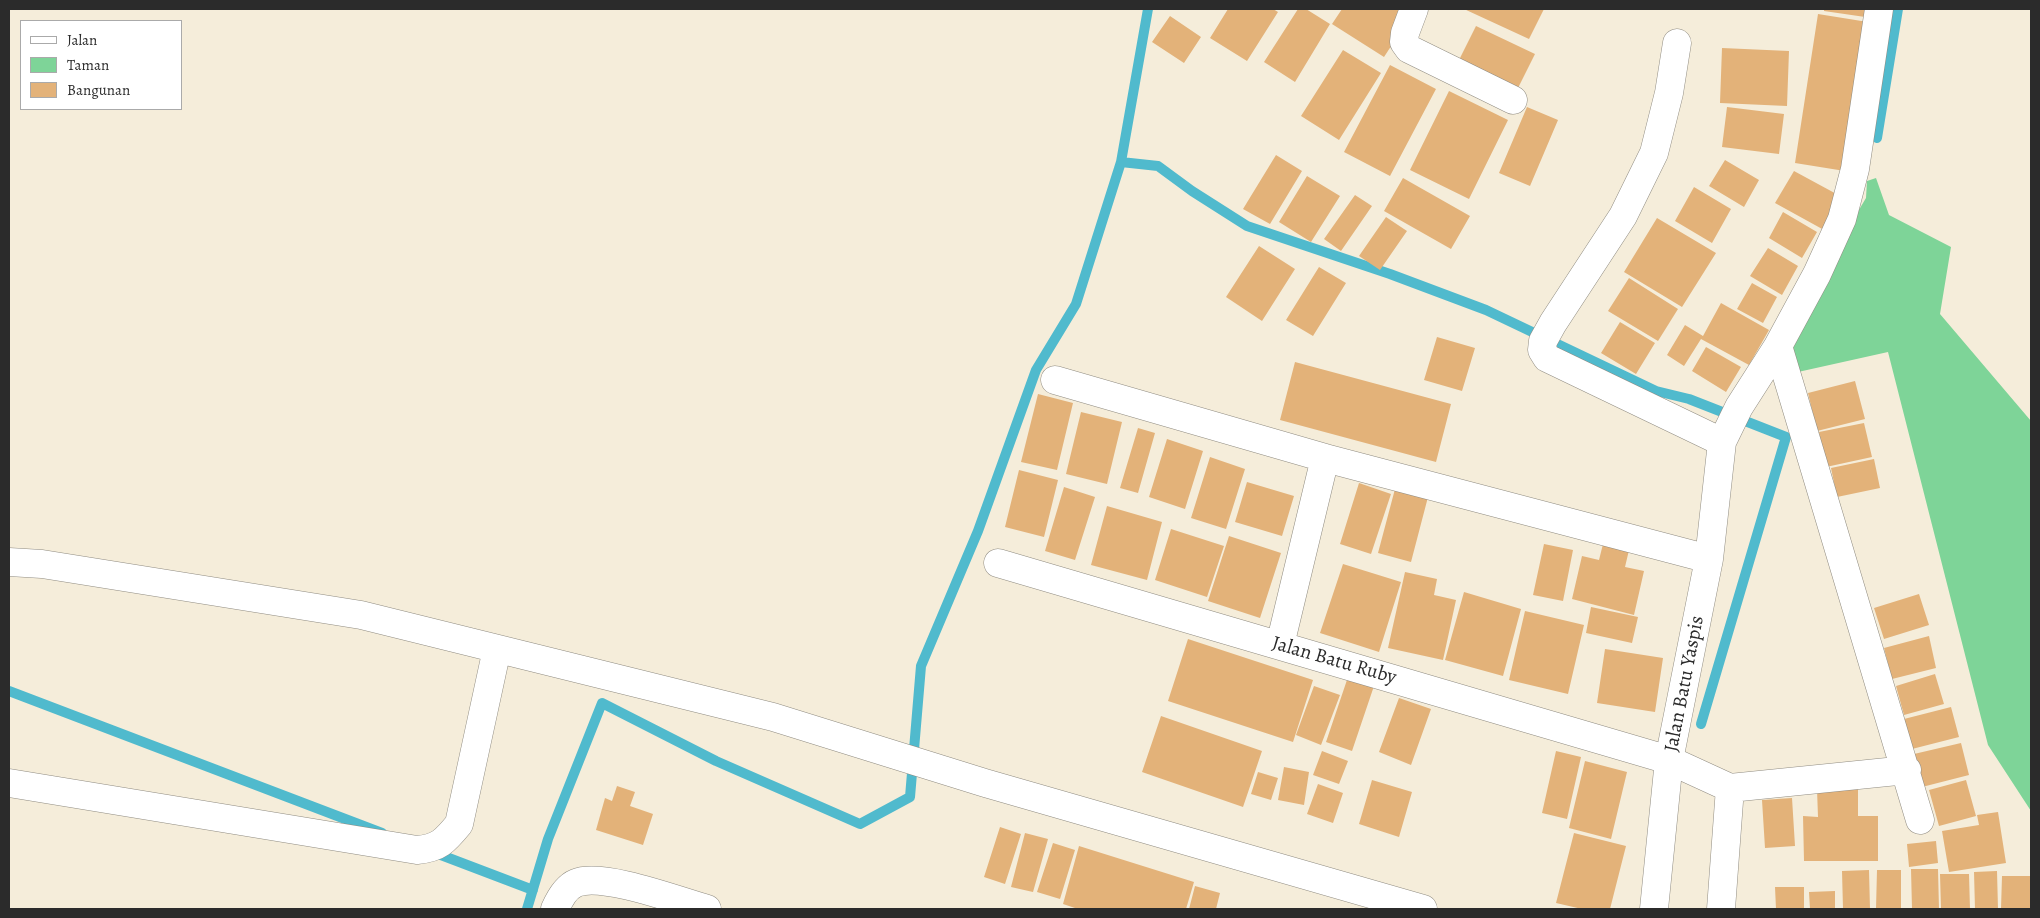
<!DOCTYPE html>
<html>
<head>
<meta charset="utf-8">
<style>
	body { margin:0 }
	#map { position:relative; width:2040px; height:918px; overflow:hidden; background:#f5edda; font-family:Alegreya,serif }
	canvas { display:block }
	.frame { position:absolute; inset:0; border:10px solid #2b2b2b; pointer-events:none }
	.legend { position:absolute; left:20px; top:20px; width:162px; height:90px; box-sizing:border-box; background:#fff; border:1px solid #aaa; margin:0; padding:6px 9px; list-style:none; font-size:15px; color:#2b2b2b }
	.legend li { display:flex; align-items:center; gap:10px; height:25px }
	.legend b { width:25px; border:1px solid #aaa }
</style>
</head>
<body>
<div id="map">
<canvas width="2040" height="918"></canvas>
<div class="frame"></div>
<ul class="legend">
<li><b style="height:6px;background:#fff"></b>Jalan</li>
<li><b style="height:14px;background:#7ed498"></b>Taman</li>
<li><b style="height:14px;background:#e3b279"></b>Bangunan</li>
</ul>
</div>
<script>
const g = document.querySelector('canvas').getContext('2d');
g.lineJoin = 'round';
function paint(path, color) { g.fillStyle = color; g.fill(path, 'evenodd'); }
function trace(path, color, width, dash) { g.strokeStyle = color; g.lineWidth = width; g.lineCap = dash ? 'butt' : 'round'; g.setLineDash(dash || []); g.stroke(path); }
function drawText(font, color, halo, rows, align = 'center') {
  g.font = font + ' Alegreya,serif'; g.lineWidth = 5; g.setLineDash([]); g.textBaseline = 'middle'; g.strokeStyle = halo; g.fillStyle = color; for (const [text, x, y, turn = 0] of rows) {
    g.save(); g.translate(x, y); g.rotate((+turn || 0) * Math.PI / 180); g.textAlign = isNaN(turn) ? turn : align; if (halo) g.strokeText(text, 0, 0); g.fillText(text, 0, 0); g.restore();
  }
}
paint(new Path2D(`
	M1876,178L1889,215L1951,247L1940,314L2031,421V811L1988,745L1888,352L1798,372L1788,329L1866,198L1867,181Z`), '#7ed498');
trace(new Path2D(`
	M1148,9L1121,162L1158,166L1192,191L1247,226L1390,274L1486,310L1656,391L1689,399L1786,437L1701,724
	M1877,138L1898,9
	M9,691L382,833
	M433,852L533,890
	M527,909L548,839L602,703L716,761L860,824L910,797L921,666L978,531L1036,370L1076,304L1121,162`), '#50bacd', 10);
paint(new Path2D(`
	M1228,9H1273L1278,12L1247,61L1210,38Z
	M1298,9H1306L1330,24L1295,82L1264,62Z
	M1342,9H1404L1412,14L1384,57L1332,24Z
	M1464,9H1544L1529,39Z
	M1824,9H1873L1872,18L1824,11Z
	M1818,14L1874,23L1851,172L1795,163Z
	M1170,16L1201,37L1184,63L1152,42Z
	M1476,26L1535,54L1518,88L1459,60Z
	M1722,48L1789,51L1787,106L1720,103Z
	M1343,50L1381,73L1339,140L1301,116Z
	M1390,65L1436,89L1390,176L1344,152Z
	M1449,91L1508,120L1469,199L1410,170Z
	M1527,107L1558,120L1530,186L1499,173Z
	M1727,107L1784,114L1779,154L1722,147Z
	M1276,155L1302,171L1270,224L1243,209Z
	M1725,160L1759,180L1744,207L1709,186Z
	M1794,171L1842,197L1824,230L1775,203Z
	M1307,176L1340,196L1311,242L1279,222Z
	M1403,178L1470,216L1451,249L1384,211Z
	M1694,187L1731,209L1712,243L1675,221Z
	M1355,195L1372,206L1341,251L1324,239Z
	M1783,212L1817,232L1802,258L1769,238Z
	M1386,217L1407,231L1380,270L1359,256Z
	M1657,218L1716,253L1682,307L1624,272Z
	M1259,246L1295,269L1262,321L1226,297Z
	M1768,248L1798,266L1782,295L1750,276Z
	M1319,267L1346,283L1313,336L1286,320Z
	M1629,278L1678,309L1658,341L1608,311Z
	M1752,283L1777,297L1763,323L1737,309Z
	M1721,303L1769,330L1749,365L1701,339L1684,366L1667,355L1685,325L1703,336Z
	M1620,322L1655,343L1636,374L1601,353Z
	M1437,337L1475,348L1462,391L1424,380Z
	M1706,347L1741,367L1726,392L1692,371Z
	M1295,362L1451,404L1436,462L1280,420Z
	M1855,381L1865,419L1817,431L1808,393Z
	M1038,394L1073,403L1057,470L1021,462Z
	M1081,412L1122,422L1107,484L1066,474Z
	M1864,423L1872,457L1826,467L1819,432Z
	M1138,428L1155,433L1138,493L1120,488Z
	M1167,439L1203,451L1185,509L1149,497Z
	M1210,457L1245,469L1226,529L1191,518Z
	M1874,459L1880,488L1837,497L1831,468Z
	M1019,470L1058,480L1044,537L1005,527Z
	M1247,482L1294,496L1282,536L1235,522Z
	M1359,483L1391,494L1371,554L1340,544Z
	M1064,487L1095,497L1075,560L1045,551Z
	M1395,489L1428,497L1411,562L1378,553Z
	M1107,506L1162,522L1147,580L1091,565Z
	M1171,529L1224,546L1207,597L1155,580Z
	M1229,536L1281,553L1260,618L1208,601Z
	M1544,544L1573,550L1563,601L1533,595Z
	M1603,544L1629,550L1625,567L1644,571L1634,615L1572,599L1582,556L1599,560Z
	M1343,564L1401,582L1379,652L1320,633Z
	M1405,572L1437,579L1434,595L1456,600L1443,660L1388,648Z
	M1464,592L1521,609L1503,676L1445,660Z
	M1919,594L1929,625L1884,639L1874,608Z
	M1591,607L1638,617L1632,643L1586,633Z
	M1525,611L1584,625L1568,694L1509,680Z
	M1929,636L1936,668L1892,679L1884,648Z
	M1188,639L1313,680L1293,742L1168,701Z
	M1605,649L1663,658L1655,712L1597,703Z
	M1349,674L1375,683L1352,751L1326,742Z
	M1935,674L1944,704L1904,715L1896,686Z
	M1314,686L1340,695L1321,745L1296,735Z
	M1399,698L1431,709L1411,765L1379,752Z
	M1951,707L1959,737L1912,749L1904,719Z
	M1161,716L1262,751L1243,807L1142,772Z
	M1961,743L1969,775L1922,787L1914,754Z
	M1322,751L1348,761L1339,784L1313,775Z
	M1556,751L1581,757L1567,819L1542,813Z
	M1585,761L1627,772L1611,839L1569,828Z
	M1284,767L1309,772L1304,805L1278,800Z
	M1258,772L1278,778L1271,800L1251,794Z
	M1372,780L1412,792L1399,837L1359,824Z
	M1966,780L1976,816L1939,826L1929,790Z
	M1318,784L1343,793L1333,823L1307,814Z
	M617,786L635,792L630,806L653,814L643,845L596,830L605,798L612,801Z
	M1817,789H1858V816H1878V861H1804L1803,816L1818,817Z
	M1792,798L1795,846L1765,848L1762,800Z
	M1998,812L2006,863L1949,872L1942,831L1979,825L1977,815Z
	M1000,827L1021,834L1005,884L984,877Z
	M1025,833L1048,839L1033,892L1011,887Z
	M1574,833L1626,846L1610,909H1582L1556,903Z
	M1936,841L1938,863L1909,867L1907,844Z
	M1053,843L1075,850L1060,899L1037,892Z
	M1079,846L1194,882L1186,909H1078L1063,904Z
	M1911,869H1938L1939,909H1912Z
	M1869,870L1870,909H1843L1842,871Z
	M1877,870H1901V909H1876Z
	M1997,871L1998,909H1975L1974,872Z
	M1940,874H1969L1970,909H1941Z
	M2002,876H2031V909H2001Z
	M1195,886L1220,893L1216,909H1189Z
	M1775,887H1804V909H1776Z
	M1835,891V909H1810L1809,892Z`), '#e3b279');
const minor = new Path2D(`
	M1414,9L1405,33L1404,42L1409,49L1513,100
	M1677,43L1669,93L1654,153L1623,216L1553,323L1543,341L1542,350L1547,358L1722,442
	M1778,346L1920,820
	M1055,380L1325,458L1709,559
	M9,562L42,564L361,615L773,717L985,783L1423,909
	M998,563L1669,760L1730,788L1907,770
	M1280,645L1325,458
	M9,783L417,850C439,848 445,841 459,824L497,649
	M555,909C559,900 566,887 576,883C602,872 679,901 707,909
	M1654,909L1669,760L1709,559L1722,442L1739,407L1778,346L1817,274L1842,219L1855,169L1879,9
	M1721,909L1730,788`);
trace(minor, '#908c82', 29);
trace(minor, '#fff', 28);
drawText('20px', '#2b2b2b', '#fff', [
	["Jalan Batu Ruby",1334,661,16],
	["Jalan Batu Yaspis",1685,684,-79]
]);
</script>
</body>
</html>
